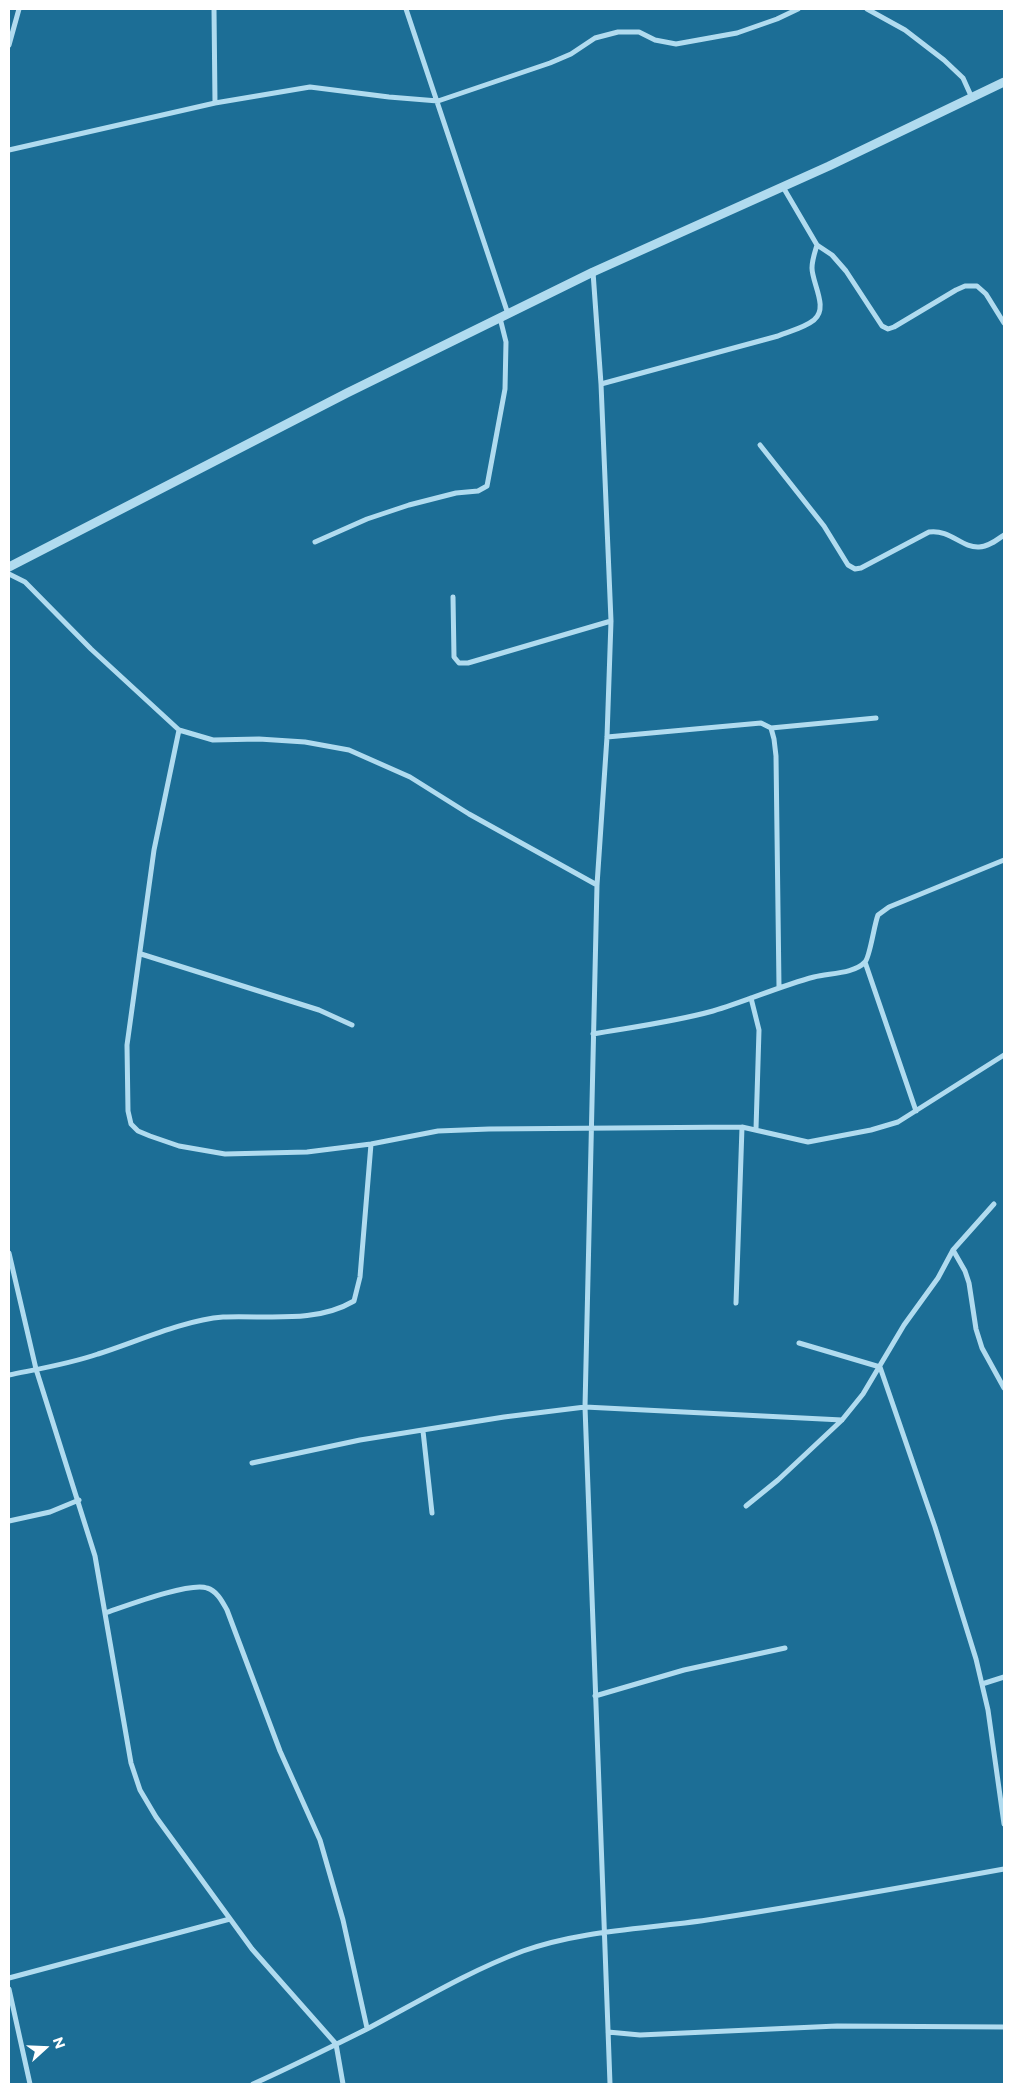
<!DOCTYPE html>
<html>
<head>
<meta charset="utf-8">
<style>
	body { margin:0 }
	#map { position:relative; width:1013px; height:2093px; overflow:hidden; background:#1c6e96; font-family:Montserrat,sans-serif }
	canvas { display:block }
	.frame { position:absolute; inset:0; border:10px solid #fff; pointer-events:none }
	.north { position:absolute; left:20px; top:2023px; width:50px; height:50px; -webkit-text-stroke:4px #1c6e96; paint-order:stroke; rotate:70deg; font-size:14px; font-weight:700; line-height:20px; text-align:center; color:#fff }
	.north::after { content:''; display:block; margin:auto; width:18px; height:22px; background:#fff; clip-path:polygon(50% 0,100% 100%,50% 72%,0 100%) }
</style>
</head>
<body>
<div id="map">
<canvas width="1013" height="2093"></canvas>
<div class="frame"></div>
<div class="north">N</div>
</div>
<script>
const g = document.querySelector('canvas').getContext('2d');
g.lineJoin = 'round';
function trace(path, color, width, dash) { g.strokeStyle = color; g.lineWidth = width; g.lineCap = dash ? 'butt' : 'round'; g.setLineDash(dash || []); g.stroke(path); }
trace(new Path2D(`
	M214,9L215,103
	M406,9L508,314
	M867,9L905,30L944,60L963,78L972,98
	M9,45L19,9
	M9,150L215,103L310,87L389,97L438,101L550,63L571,54L595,38L618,32H639L655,40L676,44L737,33L777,19L798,9
	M783,187L817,245L832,255L846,271L882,326L888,329L894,327L956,290L965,286H977L986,294L1004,323
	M593,272L601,384L611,621L607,737L597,885L585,1407L610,2084
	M601,384L778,336C790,331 804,328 814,320C829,308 812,283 812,268C812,260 815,252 817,245
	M760,445L824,526L848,565L855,569L861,568L929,532C950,529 962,548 979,547C988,547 997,540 1004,535
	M315,542L367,519L409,505L456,493L478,491L487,486L505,389L506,342L500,318
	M9,574L25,582L91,649L179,730L213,740L259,739L305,742L349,750L410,777L469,814L597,885
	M453,597L454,657L459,663H468L611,621
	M771,728L774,739L776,756L779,987
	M179,730L154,850L127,1045L128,1111L131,1124L138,1131L150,1136L179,1146L225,1154L307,1152L371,1144L438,1131L489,1129L742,1127L808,1142L871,1130L898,1122L1004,1055
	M607,737L761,723L771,728L876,718
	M141,954L319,1010L352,1025
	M865,962L916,1111
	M751,998L759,1030L756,1129
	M593,1034C633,1027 673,1022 713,1011C747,1001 780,986 814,977C829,973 854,974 865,962C870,957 874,925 878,915L889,907L1004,860
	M953,1250L965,1271L969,1283L976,1329L982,1348L1004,1388
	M9,1253L36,1369L95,1556L131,1763L140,1790L156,1817L252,1949L336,2044L343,2084
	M736,1303L742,1127
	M799,1343L880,1367L935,1527L976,1659L988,1710L1004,1824
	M9,1375C38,1369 69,1364 98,1354C136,1342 184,1320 223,1317C266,1315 315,1324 354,1301L360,1277L371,1144
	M423,1431L432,1513
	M252,1463L360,1440L504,1417L585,1407L842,1420
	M746,1506L778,1480L842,1420L863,1394L904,1325L938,1278L953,1250L994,1204
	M9,1521L50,1512L79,1500
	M105,1613C126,1606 189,1582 207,1588C217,1591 222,1601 227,1610L280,1751L320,1840L343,1920L367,2028
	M982,1684L1004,1677
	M595,1696L684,1670L785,1648
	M9,1978L230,1919
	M9,1989L30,2084
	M608,2032L640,2035L837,2026L1004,2027
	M253,2084C291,2067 329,2048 367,2029C418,2002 469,1971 523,1951C582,1930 646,1929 707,1920C806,1905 905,1887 1004,1869`), '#b0dbef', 5);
trace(new Path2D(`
	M9,567L347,393L593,272L829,166L1004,82`), '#b0dbef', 9);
</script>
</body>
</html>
